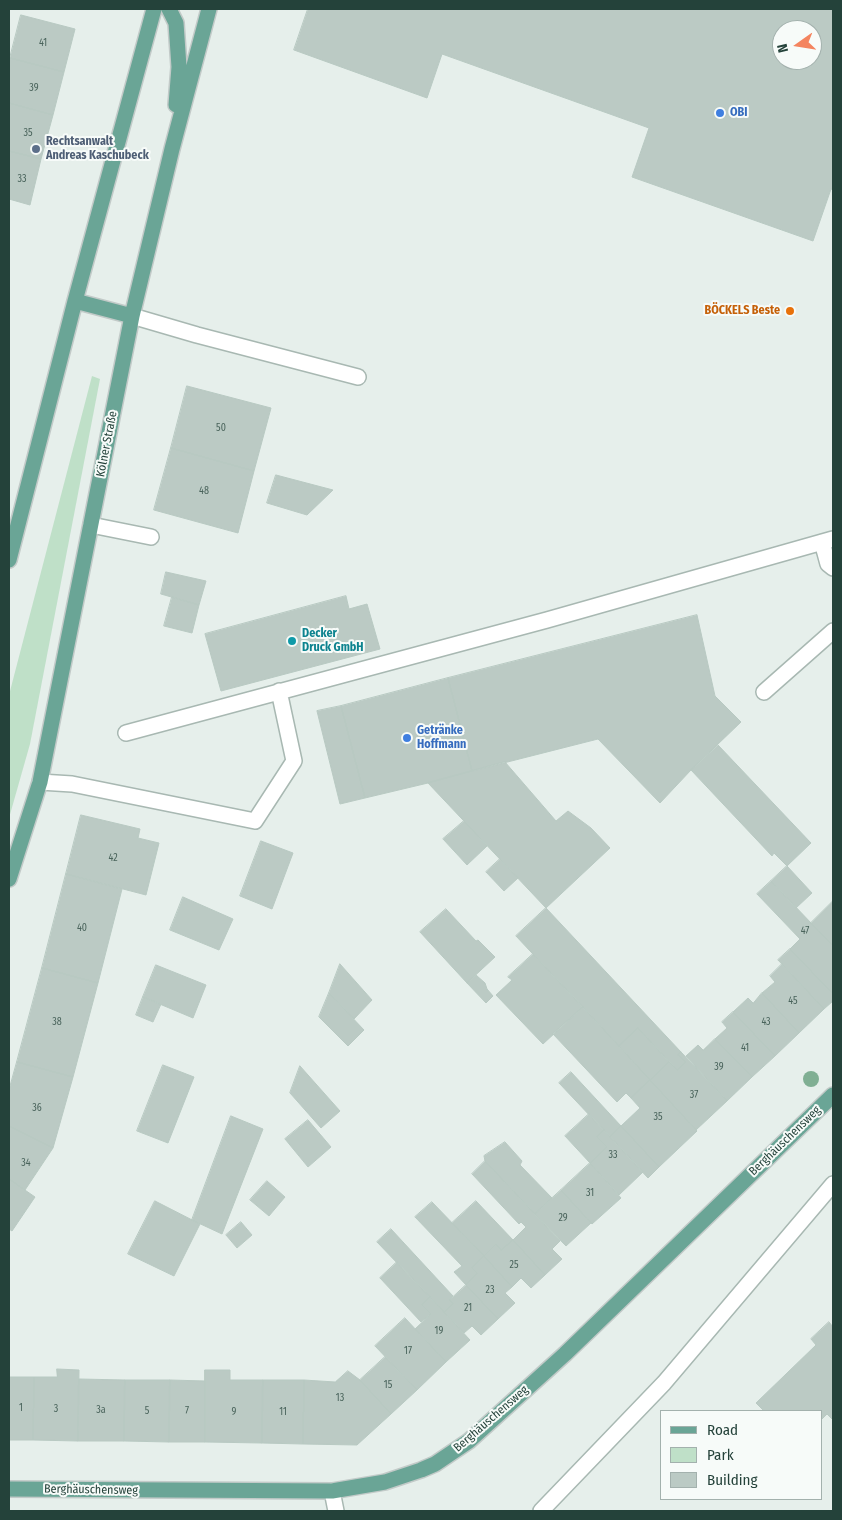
<!DOCTYPE html>
<html>
<head>
<meta charset="utf-8">
<style>
	body { margin:0 }
	#map { position:relative; width:842px; height:1520px; overflow:hidden; background:#e6efeb; font-family:"Fira Sans Condensed",sans-serif }
	canvas { display:block }
	.frame { position:absolute; inset:0; border:10px solid #24423a; pointer-events:none }
	.legend { position:absolute; left:660px; top:1410px; width:162px; height:90px; box-sizing:border-box; background:#f7fbf9; border:1px solid #a3b1ad; margin:0; padding:6px 9px; list-style:none; font-size:15px; color:#24423a }
	.legend li { display:flex; align-items:center; gap:10px; height:25px }
	.legend b { width:25px; border:1px solid #a3b1ad }
	.north { position:absolute; left:772px; top:20px; width:50px; height:50px; box-sizing:border-box; background:#f7fbf9; border:1px solid #a3b1ad; border-radius:50%; rotate:257deg; font-size:14px; font-weight:700; line-height:20px; text-align:center; color:#24423a }
	.north::after { content:''; display:block; margin:auto; width:18px; height:22px; background:#f4845f; clip-path:polygon(50% 0,100% 100%,50% 72%,0 100%) }
</style>
</head>
<body>
<div id="map">
<canvas width="842" height="1520"></canvas>
<div class="frame"></div>
<ul class="legend">
<li><b style="height:6px;background:#6aa596"></b>Road</li>
<li><b style="height:14px;background:#bfe0c8"></b>Park</li>
<li><b style="height:14px;background:#bbcac4"></b>Building</li>
</ul>
<div class="north">N</div>
</div>
<script>
const g = document.querySelector('canvas').getContext('2d');
g.lineJoin = 'round';
function paint(path, color) { g.fillStyle = color; g.fill(path, 'evenodd'); }
function trace(path, color, width, dash) { g.strokeStyle = color; g.lineWidth = width; g.lineCap = dash ? 'butt' : 'round'; g.setLineDash(dash || []); g.stroke(path); }
function drawText(font, color, halo, rows, align = 'center') {
  g.font = font + ' "Fira Sans Condensed",sans-serif'; g.lineWidth = 4; g.setLineDash([]); g.textBaseline = 'middle'; g.strokeStyle = halo; g.fillStyle = color; for (const [text, x, y, turn = 0] of rows) {
    g.save(); g.translate(x, y); g.rotate((+turn || 0) * Math.PI / 180); g.textAlign = isNaN(turn) ? turn : align; if (halo) g.strokeText(text, 0, 0); g.fillText(text, 0, 0); g.restore();
  }
}
paint(new Path2D(`
	M92,376L100,379L30,744L9,818V695Z`), '#bfe0c8');
const building = new Path2D(`
	M308,9H833V190L831,189L813,241L632,177L649,128L442,54L427,98L294,50ZM782,30H812V60H782Z
	M21,15L75,29L64,72L10,58Z
	M10,58L64,72L53,115L9,103V63Z
	M9,103L53,115L41,159L9,151Z
	M9,151L41,159L30,205L9,199Z
	M187,386L271,408L254,471L171,448Z
	M171,448L254,471L238,533L154,510Z
	M276,475L333,490L307,515L267,503Z
	M166,572L206,581L199,605L161,594Z
	M346,596L349,609L367,604L380,649L221,691L205,634Z
	M172,597L199,605L192,633L164,626Z
	M697,615L715,696L741,722L691,770L660,803L598,739L472,771L448,678Z
	M448,678L472,771L428,783L365,798L341,706Z
	M341,706L365,798L340,804L317,711Z
	M718,745L811,843L787,866L774,853L772,856L691,770Z
	M505,762L556,821L568,811L591,828L610,848L546,908L428,783Z
	M81,815L140,829L138,838L159,843L146,895L66,874Z
	M464,821L487,846L467,865L443,839Z
	M261,841L293,853L272,909L240,896Z
	M500,859L518,878L504,891L486,872Z
	M787,866L812,893L796,908L771,881Z
	M66,874L122,889L98,983L42,968Z
	M771,881L833,946V994L790,949L800,939L757,894Z
	M183,897L233,919L219,950L170,930Z
	M833,901V946L811,923Z
	M546,908L681,1052L678,1055L686,1062L677,1070L638,1028L619,1046L516,936Z
	M446,909L476,941L478,940L495,957L467,983L420,932Z
	M790,949L833,994V1001L824,1009L778,960Z
	M533,954L583,1007L543,1044L496,995L512,980L508,977Z
	M340,964L372,1000L354,1019L329,993Z
	M782,964L824,1009L799,1033L762,993L775,982L770,976Z
	M156,965L206,985L193,1018L143,997Z
	M42,968L98,983L73,1077L17,1062Z
	M476,975L485,983L487,989L493,996L486,1003L467,983Z
	M329,993L364,1030L348,1046L319,1017Z
	M762,993L799,1033L775,1056L733,1012L748,998L753,1003Z
	M143,997L161,1004L153,1022L136,1015Z
	M583,1007L650,1080L631,1098L626,1093L617,1102L553,1034Z
	M733,1012L775,1056L752,1077L715,1039L727,1028L722,1022Z
	M638,1028L669,1062L650,1080L619,1046Z
	M715,1039L752,1077L727,1101L686,1056L698,1045L703,1050Z
	M681,1052L727,1101L696,1130L650,1080L669,1062L677,1070L686,1062L678,1055Z
	M17,1062L73,1077L53,1148L9,1126V1090Z
	M163,1065L194,1077L168,1143L137,1131Z
	M300,1066L340,1111L321,1128L290,1093Z
	M571,1072L621,1126L610,1137L559,1083Z
	M650,1080L697,1131L659,1167L621,1126L640,1108L631,1098Z
	M589,1114L604,1130L597,1137L607,1147L590,1163L565,1136Z
	M231,1116L263,1129L222,1234L192,1220Z
	M308,1120L331,1147L308,1167L285,1139Z
	M9,1126L53,1148L25,1190L9,1179Z
	M621,1126L659,1167L648,1178L610,1137Z
	M604,1130L643,1172L619,1195L590,1163L607,1147L597,1137Z
	M505,1142L522,1161L520,1165L552,1198L535,1214L485,1161L484,1156Z
	M485,1161L560,1241L552,1249L562,1259L545,1275L513,1240L526,1227L521,1222L519,1224L472,1174Z
	M590,1163L621,1198L592,1224L561,1190Z
	M9,1179L35,1197L12,1231L9,1229Z
	M267,1181L285,1197L269,1216L250,1200Z
	M561,1190L591,1223L566,1246L535,1214Z
	M155,1201L200,1224L174,1276L128,1254Z
	M476,1201L513,1240L501,1250L496,1244L484,1256L452,1223Z
	M432,1202L484,1256L472,1268L477,1273L466,1285L454,1272L462,1266L415,1217Z
	M241,1222L252,1235L237,1248L226,1235Z
	M391,1229L453,1296L450,1300L453,1304L444,1312L377,1242Z
	M513,1240L545,1275L531,1288L521,1278L512,1287L484,1256L496,1244L501,1250Z
	M484,1256L512,1287L505,1293L515,1303L498,1319L466,1285L477,1273L472,1268Z
	M397,1262L430,1297L422,1305L431,1314L421,1322L380,1278Z
	M466,1285L498,1319L481,1335L472,1326L464,1333L444,1312L453,1304L450,1300Z
	M430,1297L470,1340L446,1362L415,1329L431,1314L422,1305Z
	M405,1318L446,1362L417,1390L375,1346Z
	M829,1322L833,1327V1420L827,1414L821,1420V1411H764L756,1403L816,1345L811,1339Z
	M385,1357L417,1390L391,1414L360,1380Z
	M57,1369L79,1370L78,1441L33,1440L34,1377H57Z
	M205,1370H230V1380H263L262,1443L205,1442Z
	M348,1371L360,1380L391,1414L357,1445L303,1444L304,1380L335,1382Z
	M9,1377H34L33,1440H9Z
	M79,1379L125,1380L124,1441H78Z
	M125,1380H170L169,1442L124,1441Z
	M170,1380L205,1381V1442H169Z
	M263,1380H304L303,1444L262,1443Z`);
paint(building, '#bbcac4');
trace(building, '#b8c9c2', 1);
const minor = new Path2D(`
	M132,316L197,335L358,377
	M91,525L151,537
	M822,542L828,564L833,568
	M764,692L833,631
	M126,733L547,620L833,539
	M40,782L72,784L255,821L294,761L279,691
	M332,1491L336,1511
	M541,1511L664,1383L833,1184`);
const major = new Path2D(`
	M169,9L176,23L179,67L176,105
	M75,301L132,316
	M9,560L75,301L154,9
	M9,879L40,782L132,316L172,149L209,9
	M9,1489L332,1491L385,1482L421,1470L435,1464L469,1441L565,1354L833,1095`);
trace(minor, '#a8b8b2', 18);
trace(major, '#c2cac8', 18);
trace(minor, '#fff', 15);
trace(major, '#6aa596', 15);
g.fillStyle = '#80af93';
for (const [x, y] of [
	[811,1079]
]) { g.beginPath(); g.arc(x, y, 8, 0, 2 * Math.PI); g.fill(); }
for (const [x, y, r, color] of [
	[720,113,5,"#3f7fe0"],
	[36,149,5,"#5c6f8a"],
	[790,311,5,"#e8710a"],
	[292,641,5,"#0f9aa8"],
	[407,738,5,"#3f7fe0"]
]) { const dot = new Path2D(); dot.arc(x, y, r, 0, 2 * Math.PI); g.fillStyle = color; g.fill(dot); trace(dot, '#f7fbf9', 2); }
drawText('10px', '#4a645c', null, [
	["41",43,43],
	["39",34,88],
	["35",28,133],
	["33",22,179],
	["50",221,428],
	["48",204,491],
	["42",113,858],
	["40",82,928],
	["47",805,931],
	["45",793,1001],
	["38",57,1022],
	["43",766,1022],
	["41",745,1048],
	["39",719,1067],
	["37",694,1095],
	["36",37,1108],
	["35",658,1117],
	["33",613,1155],
	["34",26,1163],
	["31",590,1193],
	["29",563,1218],
	["25",514,1265],
	["23",490,1290],
	["21",468,1308],
	["19",439,1331],
	["17",408,1351],
	["15",388,1385],
	["13",340,1398],
	["1",21,1408],
	["3",56,1409],
	["3a",101,1410],
	["5",147,1411],
	["7",187,1411],
	["9",234,1412],
	["11",283,1412]
]);
drawText('bold 12px', '#366cbe', '#f7fbf9', [
	["OBI",730,113],
	["Getränke",417,731],
	["Hoffmann",417,745]
], 'left');
drawText('bold 12px', '#4e5e75', '#f7fbf9', [
	["Rechtsanwalt",46,142],
	["Andreas Kaschubeck",46,156]
], 'left');
drawText('bold 12px', '#c56008', '#f7fbf9', [
	["BÖCKELS Beste",780,311]
], 'right');
drawText('12px', '#24423a', '#f7fbf9', [
	["Kölner Straße",107,444,-79],
	["Berghäuschensweg",785,1141,-44],
	["Berghäuschensweg",491,1419,-41],
	["Berghäuschensweg",91,1490,1]
]);
drawText('bold 12px', '#0d838f', '#f7fbf9', [
	["Decker",302,634],
	["Druck GmbH",302,648]
], 'left');
</script>
</body>
</html>
